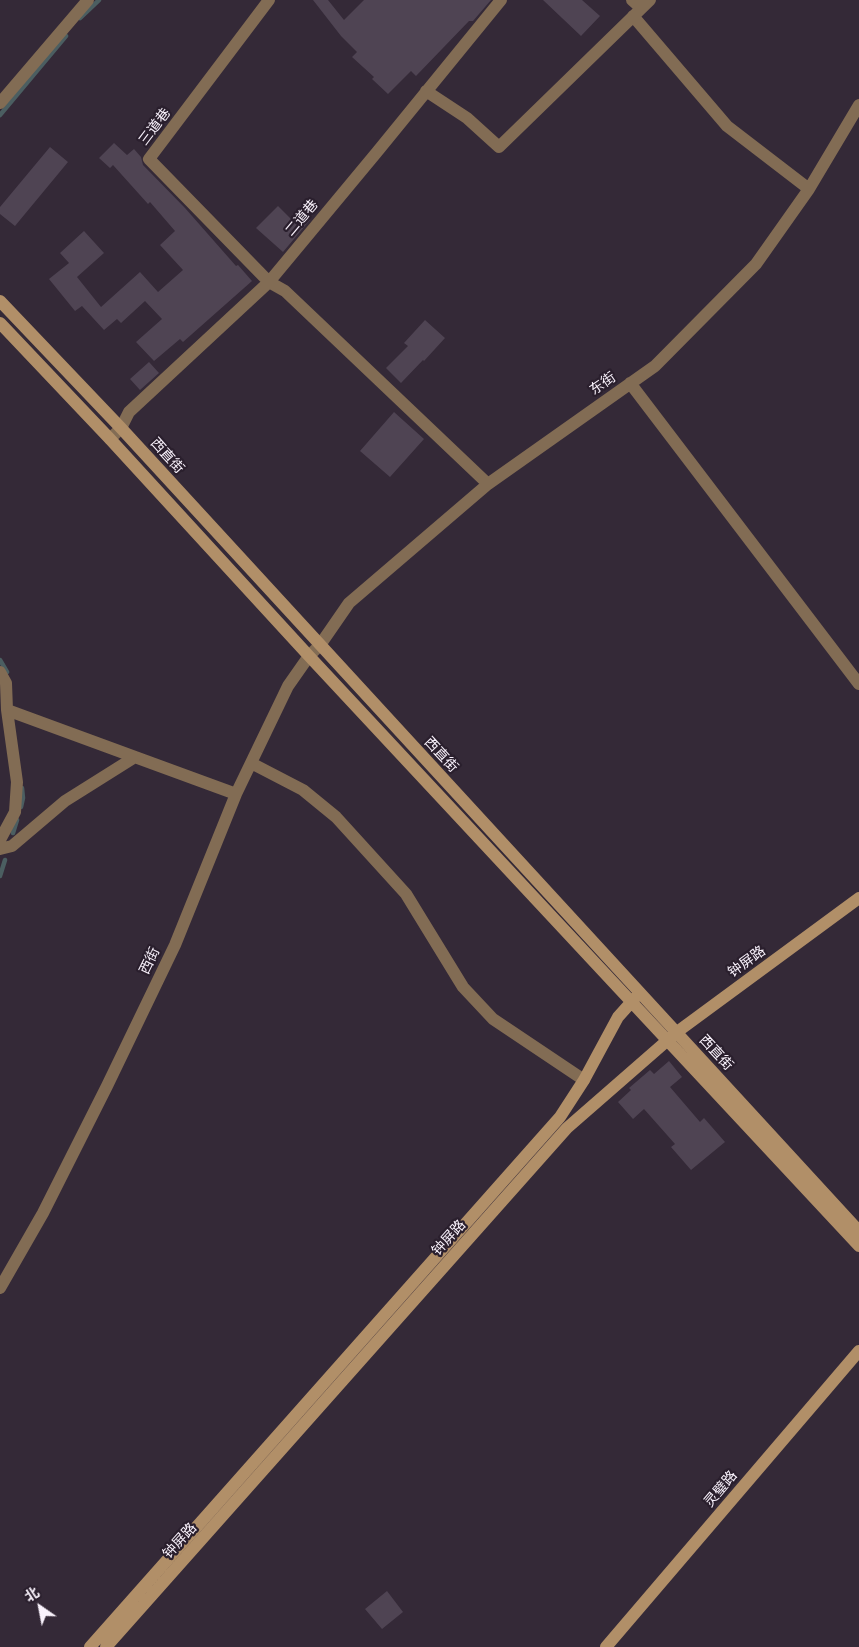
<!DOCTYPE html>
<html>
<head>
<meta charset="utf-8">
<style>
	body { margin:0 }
	#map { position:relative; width:859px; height:1647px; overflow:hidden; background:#342937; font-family:"PT Serif","Noto Sans SC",serif }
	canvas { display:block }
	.north { position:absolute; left:15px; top:1582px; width:50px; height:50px; -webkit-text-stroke:4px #2a1f2d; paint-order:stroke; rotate:327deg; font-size:14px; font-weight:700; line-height:20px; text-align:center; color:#f9f2fc }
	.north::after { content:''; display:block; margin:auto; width:18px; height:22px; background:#f9f2fc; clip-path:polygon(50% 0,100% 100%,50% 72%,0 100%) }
</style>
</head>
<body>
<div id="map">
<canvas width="859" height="1647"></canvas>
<div class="north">北</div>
</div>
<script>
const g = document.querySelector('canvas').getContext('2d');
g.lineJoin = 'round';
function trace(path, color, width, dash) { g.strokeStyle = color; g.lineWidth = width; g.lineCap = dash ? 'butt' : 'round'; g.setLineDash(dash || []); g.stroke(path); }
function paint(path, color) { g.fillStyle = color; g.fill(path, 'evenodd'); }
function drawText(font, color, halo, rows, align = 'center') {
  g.font = font + ' "PT Serif","Noto Sans SC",serif'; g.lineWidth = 4.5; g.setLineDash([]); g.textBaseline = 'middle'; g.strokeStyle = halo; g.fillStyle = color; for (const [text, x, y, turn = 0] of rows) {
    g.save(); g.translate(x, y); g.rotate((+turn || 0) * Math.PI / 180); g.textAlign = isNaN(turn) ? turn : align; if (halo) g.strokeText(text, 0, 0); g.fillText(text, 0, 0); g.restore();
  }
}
trace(new Path2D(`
	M80,18L99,0
	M0,115L66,36
	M0,660L7,672
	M21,807L23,798L22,788
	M13,833L17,820
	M0,876L5,860`), '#4b5e61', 4.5);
paint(new Path2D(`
	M313,0H328L344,20L364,0H491L473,21H469L416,76L411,71L388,94L372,79L374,77L352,57L357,52L341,36Z
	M543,0H582L600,16L581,36Z
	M114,143L127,155L134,149L141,157L143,165L185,208L236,266L238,265L252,281L183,342L180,339L154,361L136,342L162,319L145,301L121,323L117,319L104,330L82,306L75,311L49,279L69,263L60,253L84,231L104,253L77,277L101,307L140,272L158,292L183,270L160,245L175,231L150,202L148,204L113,165L110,168L99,158Z
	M50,147L68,162L15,226L0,214V207Z
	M278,206L297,225L305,216L310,220L283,252L256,228Z
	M425,320L445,338L424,361L423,360L401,383L386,368L408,346L404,343Z
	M149,362L159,373L140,390L130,379Z
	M394,412L424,439L390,477L360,451Z
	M669,1061L682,1077L670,1087L700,1122L704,1118L725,1142L691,1170L671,1147L675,1144L644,1109L633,1119L618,1102L631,1090L629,1088L650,1070L654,1074Z
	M387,1591L403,1612L382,1629L365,1609Z`), '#4f4453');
trace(new Path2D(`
	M269,0L149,159L269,282L285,291L488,484
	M632,0L641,8
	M633,16L727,126L809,189
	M426,91L467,118L499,147L650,0
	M0,103L88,0
	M630,383L859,684
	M110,439L121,428L129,412L269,282L377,152L501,0
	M0,672L6,683L7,710L17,782L15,812L0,840
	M7,710L135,757
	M251,763L303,790L336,817L406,894L463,987L493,1019L584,1080
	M0,849L12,846L65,801L135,757L236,794
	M0,1288L43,1213L107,1086L175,945L236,794L288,686L309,656L320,645L349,603L488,484L655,366L756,264L809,189L859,105`), '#826c54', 12);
trace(new Path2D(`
	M0,301L121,428L859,1231
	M0,323L110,439L309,656L859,1246
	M90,1647L560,1117L584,1080L618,1017L635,998
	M106,1647L567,1128L677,1032L859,898
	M606,1647L859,1351`), '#b18f68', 12);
drawText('14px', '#f9f2fc', '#2a1f2d', [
	["三道巷",155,127,-53],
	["二道巷",302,218,-50],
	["东街",603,384,-35],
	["西直街",167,456,48],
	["西直街",441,755,47],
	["西街",150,961,-64],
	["钟屏路",747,962,-36],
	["西直街",716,1053,47],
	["钟屏路",449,1238,-48],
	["灵璧路",721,1489,-50],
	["钟屏路",180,1541,-48]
]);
</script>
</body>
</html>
